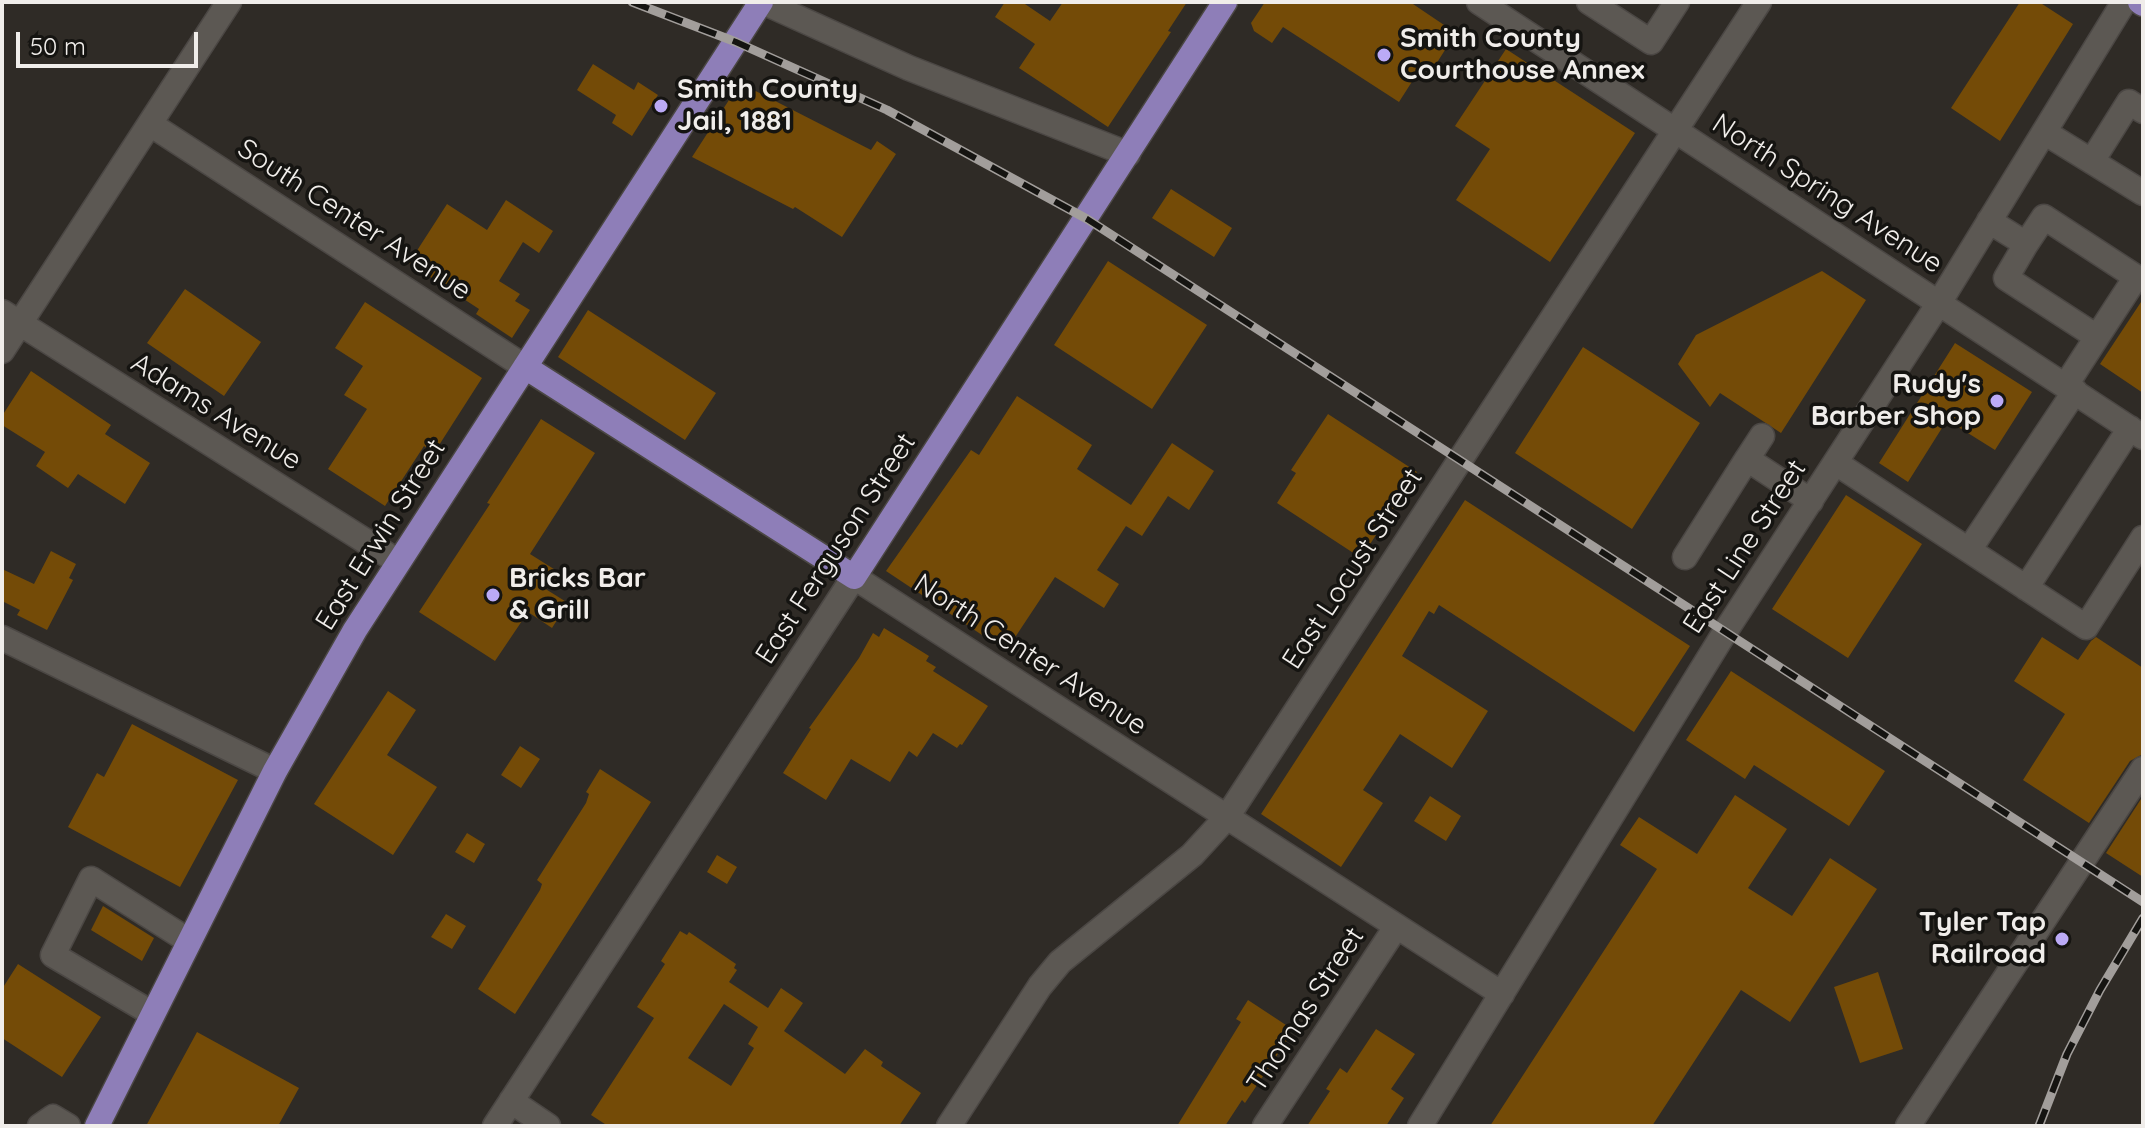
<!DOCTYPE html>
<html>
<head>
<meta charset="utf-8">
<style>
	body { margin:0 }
	#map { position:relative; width:2145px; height:1128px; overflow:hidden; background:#2f2b26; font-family:Quicksand,sans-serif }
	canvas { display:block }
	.frame { position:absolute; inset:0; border:4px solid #f0edea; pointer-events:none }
	.scale { position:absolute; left:16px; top:32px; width:182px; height:36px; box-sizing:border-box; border:4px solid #f0edea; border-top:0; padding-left:10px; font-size:24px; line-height:28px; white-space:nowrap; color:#f0edea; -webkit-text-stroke:6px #151411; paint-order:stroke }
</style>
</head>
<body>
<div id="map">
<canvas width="2145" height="1128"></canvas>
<div class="frame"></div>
<div class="scale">50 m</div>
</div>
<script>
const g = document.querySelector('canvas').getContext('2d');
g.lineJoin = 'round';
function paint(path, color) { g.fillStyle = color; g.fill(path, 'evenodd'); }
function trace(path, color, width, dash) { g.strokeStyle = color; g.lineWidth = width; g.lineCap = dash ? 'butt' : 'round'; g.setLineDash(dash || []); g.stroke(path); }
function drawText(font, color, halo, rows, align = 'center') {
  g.font = font + ' Quicksand,sans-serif'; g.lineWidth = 7; g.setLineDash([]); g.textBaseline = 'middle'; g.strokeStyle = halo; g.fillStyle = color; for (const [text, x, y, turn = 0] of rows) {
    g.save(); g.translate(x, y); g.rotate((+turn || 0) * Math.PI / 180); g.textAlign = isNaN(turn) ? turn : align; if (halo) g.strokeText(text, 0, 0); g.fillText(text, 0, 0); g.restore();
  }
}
paint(new Path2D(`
	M1005,2H1022L1050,21L1063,2H1187L1168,31L1171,32L1108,127L1019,68L1035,44L995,17Z
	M1265,2H1410L1450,29L1452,39L1431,72L1422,66L1399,102L1283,27L1272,43L1254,31L1251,23Z
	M2020,2H2039L2073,24L2000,141L1951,108Z
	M1506,49L1635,133L1550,262L1456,200L1490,149L1455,126Z
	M593,64L634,90L638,82L658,95L632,136L612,123L616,115L577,90Z
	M740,83L871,150L877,141L896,154L842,237L795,207L793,209L692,157Z
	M1171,189L1232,228L1214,257L1152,218Z
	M506,200L553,231L539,253L523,242L499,281L520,294L515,301L530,310L512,338L476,314L479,309L409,263L447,204L487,230Z
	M1108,261L1207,325L1152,409L1054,345Z
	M1822,271L1866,300L1781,433L1720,393L1710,407L1678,364L1696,335Z
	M185,289L261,342L224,396L147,343Z
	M2143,299V393L2100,364Z
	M365,302L482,378L434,453L424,446L385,506L328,469L367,409L344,395L363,366L335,348Z
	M588,310L716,393L685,440L558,357Z
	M1955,343L2032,392L1995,450L1947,420L1908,482L1879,463Z
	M1583,347L1700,423L1632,529L1515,453Z
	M31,371L111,425L105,434L150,463L125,504L78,474L68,488L36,466L45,452L2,425V416Z
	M1017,396L1092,445L1077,469L1131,505L1172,443L1214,471L1189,510L1168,496L1142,536L1126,526L1097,570L1119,584L1104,608L1055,577L1006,651L886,571L971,450L979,455Z
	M1328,414L1417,472L1361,558L1277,503L1296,473L1291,470Z
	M541,419L595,453L530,554L557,571L544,588L568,603L552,628L528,612L495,661L419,612L490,504L487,503Z
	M1846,495L1922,544L1848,658L1772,609Z
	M1465,500L1690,646L1634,732L1439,605L1434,614L1429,611L1402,656L1488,711L1452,768L1400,734L1363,790L1383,803L1341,867L1261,814Z
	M51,551L76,564L69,578L73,580L47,630L17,615L20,610L2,601V569L34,584Z
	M884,628L929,656L926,661L936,667L933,671L988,706L962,745L960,744L957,748L933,733L917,757L909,751L890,782L851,759L826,800L783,773L811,729L809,728L859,658L873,633L879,637Z
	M2042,637L2078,660L2091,641L2096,637L2143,668V754L2130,761L2089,823L2023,780L2065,714L2014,681Z
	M1731,671L1885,771L1849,826L1754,765L1745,779L1686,740Z
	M388,691L416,710L387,755L437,787L393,855L314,804Z
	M132,724L238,780L180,887L68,827L97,773L104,777Z
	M520,746L540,759L521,788L501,775Z
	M600,769L651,802L515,1014L478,989L540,890L542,884L537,880L586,803L589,794L586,792Z
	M1735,795L1787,829L1748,888L1792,916L1830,858L1877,889L1790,1022L1741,990L1652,1126H1490L1657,869L1620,845L1639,817L1697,854Z
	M1430,796L1461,816L1446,841L1414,821Z
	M2143,796V877L2106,853Z
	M467,833L485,844L474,863L455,852Z
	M717,855L737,867L727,884L707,872Z
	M103,906L154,938L142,961L91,930Z
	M446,914L466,926L452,949L431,937Z
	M680,931L687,935L689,932L736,964L734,968L737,970L729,982L768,1008L781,988L803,1003L784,1031L845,1074L865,1049L883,1062L881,1066L921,1093L899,1126H608L591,1115L654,1018L637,1007L665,964L661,961ZM724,1004L758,1027L748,1044L754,1048L731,1086L688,1058Z
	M18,964L101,1017L62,1077L2,1038V989Z
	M1878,972L1903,1049L1860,1063L1834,987Z
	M1248,1000L1289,1027L1283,1036L1288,1039L1245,1103L1242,1100L1225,1126H1177L1241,1022L1236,1019Z
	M1376,1029L1415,1054L1391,1089L1404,1098L1386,1126H1307L1330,1091L1326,1089L1340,1068L1347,1073Z
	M197,1032L299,1088L278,1126H146Z`), '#744b07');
const minor = new Path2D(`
	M763,2L909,68L1128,154
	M1479,2L2143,437
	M1589,2L1651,42L1677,2
	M150,124L525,367
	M2044,132L2143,193
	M2092,161L2129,102L2143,111
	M1989,221L2026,244L2044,217L2136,277L2097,337L2006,278L2026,244
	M2,312L397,561
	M2,351L229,2
	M2066,385L2097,337
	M1747,459L1762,436
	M1836,463L2086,627L2143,538
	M1969,550L2075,391
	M1685,557L1747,459L1811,501
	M2026,588L2130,428
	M2,638L275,771
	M153,1014L53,955L91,879L189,941
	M511,1101L548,1126
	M40,1126L53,1117L68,1126
	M495,1126L854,577L1502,994
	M949,1126L1040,986L1060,962L1192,855L1227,817L1759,2
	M1265,1126L1396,927
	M1420,1126L1725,632L1939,303L2124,2
	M1908,1126L2143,769`);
const major = new Path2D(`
	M2140,2L2143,4
	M525,367L854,577L1225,2
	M97,1126L275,771L355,630L761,2`);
trace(minor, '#4b4744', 27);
trace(major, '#4b4744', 27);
trace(minor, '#5c5853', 24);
trace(major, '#8e7eb8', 24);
const rail = new Path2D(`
	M632,2L736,42L887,110L1087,219L2143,902
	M2039,1126L2067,1054L2100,990L2143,918`);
trace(rail, '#a29e9b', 9);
trace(rail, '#151411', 6, [18]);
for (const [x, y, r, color] of [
	[1384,55,8,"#bbaaf6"],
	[661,106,8,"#bbaaf6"],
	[1997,401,8,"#bbaaf6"],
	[493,595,8,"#bbaaf6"],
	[2062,939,8,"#bbaaf6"]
]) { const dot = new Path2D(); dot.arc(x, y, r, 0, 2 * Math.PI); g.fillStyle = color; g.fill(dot); trace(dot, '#151411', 3); }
drawText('bold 28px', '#f0edea', '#151411', [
	["Smith County",1400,39],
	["Courthouse Annex",1400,71],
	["Smith County",677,90],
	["Jail, 1881",677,122],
	["Rudy's",1981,385,"right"],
	["Barber Shop",1981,417,"right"],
	["Bricks Bar",509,579],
	["& Grill",509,611],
	["Tyler Tap",2046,923,"right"],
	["Railroad",2046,955,"right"]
], 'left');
drawText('28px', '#f0edea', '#151411', [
	["North Spring Avenue",1827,194,33],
	["South Center Avenue",354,220,33],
	["Adams Avenue",216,412,32],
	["East Erwin Street",381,535,-58],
	["East Line Street",1745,547,-57],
	["East Ferguson Street",836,549,-57],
	["East Locust Street",1353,569,-57],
	["North Center Avenue",1030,655,33],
	["Thomas Street",1306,1010,-57]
]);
</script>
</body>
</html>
